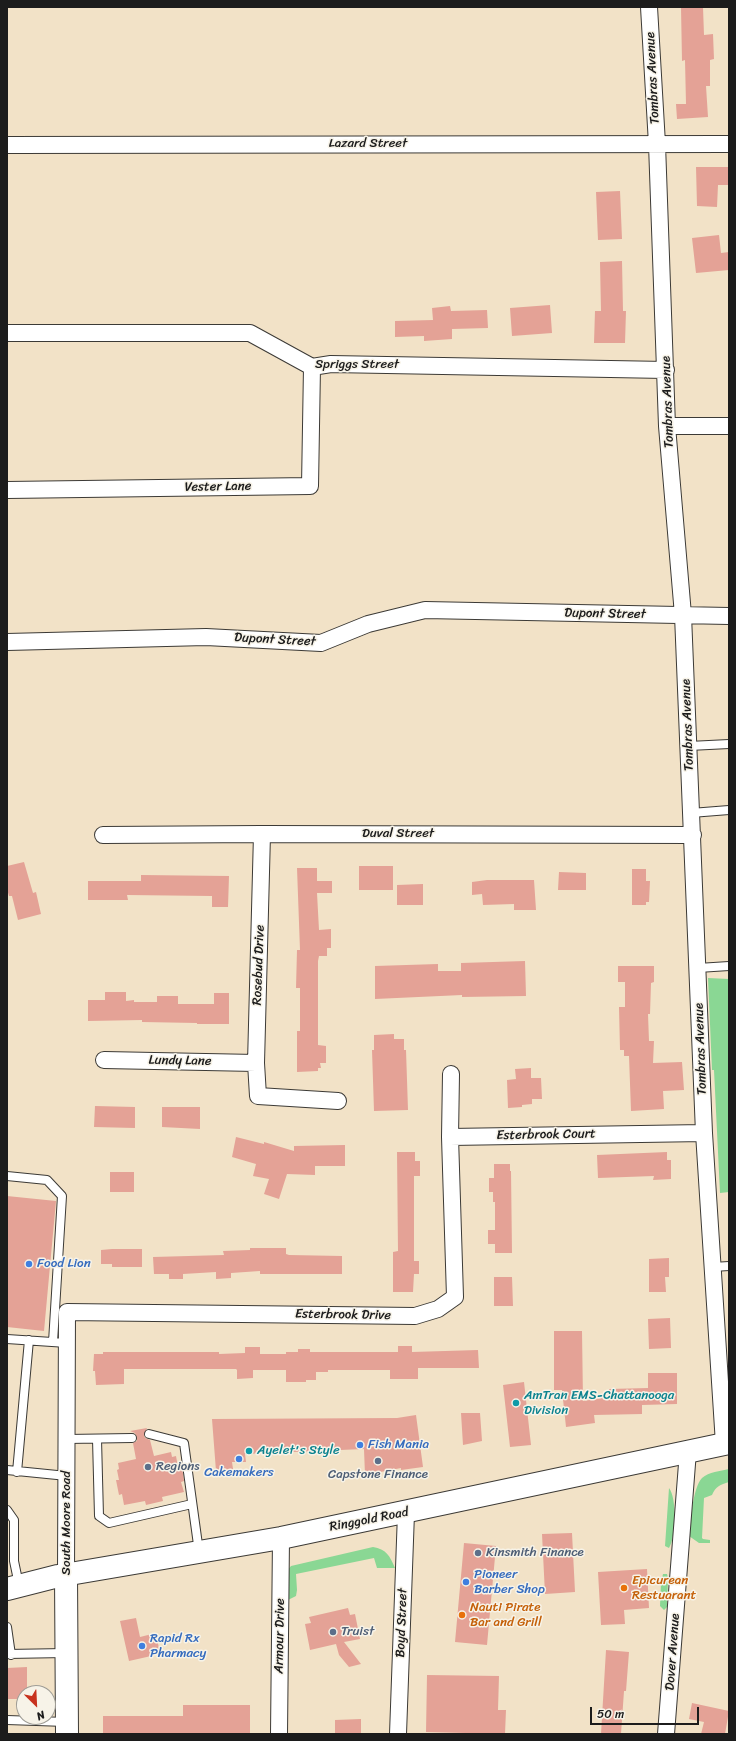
<!DOCTYPE html>
<html>
<head>
<meta charset="utf-8">
<style>
	body { margin:0 }
	#map { position:relative; width:736px; height:1741px; overflow:hidden; background:#f2e2c7; font-family:Sriracha,sans-serif }
	canvas { display:block }
	.frame { position:absolute; inset:0; border:8px solid #1c1c1c; pointer-events:none }
	.north { position:absolute; left:16px; top:1685px; width:40px; height:40px; box-sizing:border-box; background:#f7f3e8; border:1px solid #9f9d96; border-radius:50%; rotate:156deg; font-size:11px; font-weight:700; line-height:16px; text-align:center; color:#1c1c1c }
	.north::after { content:''; display:block; margin:auto; width:14px; height:18px; background:#c8321e; clip-path:polygon(50% 0,100% 100%,50% 72%,0 100%) }
	.scale { position:absolute; left:590px; top:1707px; width:109px; height:18px; box-sizing:border-box; border:2px solid #1c1c1c; border-top:0; padding-left:5px; font-size:12px; line-height:14px; white-space:nowrap; color:#1c1c1c; -webkit-text-stroke:3px #f7f3e8; paint-order:stroke }
</style>
</head>
<body>
<div id="map">
<canvas width="736" height="1741"></canvas>
<div class="frame"></div>
<div class="north">N</div>
<div class="scale">50 m</div>
</div>
<script>
const g = document.querySelector('canvas').getContext('2d');
g.lineJoin = 'round';
function paint(path, color) { g.fillStyle = color; g.fill(path, 'evenodd'); }
function trace(path, color, width, dash) { g.strokeStyle = color; g.lineWidth = width; g.lineCap = dash ? 'butt' : 'round'; g.setLineDash(dash || []); g.stroke(path); }
function drawText(font, color, halo, rows, align = 'center') {
  g.font = font + ' Sriracha,sans-serif'; g.lineWidth = 3; g.setLineDash([]); g.textBaseline = 'middle'; g.strokeStyle = halo; g.fillStyle = color; for (const [text, x, y, turn = 0] of rows) {
    g.save(); g.translate(x, y); g.rotate((+turn || 0) * Math.PI / 180); g.textAlign = isNaN(turn) ? turn : align; if (halo) g.strokeText(text, 0, 0); g.fillText(text, 0, 0); g.restore();
  }
}
paint(new Path2D(`
	M708,978L729,979V1192L720,1193L714,1070H712Z
	M729,1469V1482C720,1485 716,1486 712,1495L704,1498L702,1538L703,1539L710,1540V1543H699L689,1536C690,1523 693,1487 702,1478C709,1472 720,1471 729,1469Z
	M669,1488C677,1498 676,1537 669,1548L665,1546Z
	M373,1547C386,1549 390,1556 395,1568H377L374,1558L296,1574L297,1590L296,1596L284,1602L287,1571L291,1566Z
	M663,1574H667L668,1578L667,1607L664,1610L660,1606L661,1582Z`), '#8ad794');
paint(new Path2D(`
	M681,7H703L704,35L713,34L714,59L710,60V86H706L708,117L677,119L676,104H686L685,60L682,61Z
	M696,167H729V185H718L717,207L697,206Z
	M620,191L622,239L598,240L596,192Z
	M719,235L721,253L729,252V270L696,273L692,238Z
	M622,261L623,311H626L625,343H594L595,311H601L600,262Z
	M550,305L552,333L512,336L510,308Z
	M450,306L451,311L487,310L488,328L452,329V339L424,341V336L395,337V321L433,320L432,308Z
	M24,862L33,893L36,892L41,914L18,920L12,896H9L7,889V866Z
	M359,866H393V890H359Z
	M297,868H317V881H332V893H317L319,930L331,929V948H327V956H319L318,961V1045L326,1046V1063H320L321,1068H318V1071L297,1072V1031H300V988H296L297,950H300Z
	M632,869H646V881H650L649,902H646V905H632Z
	M559,872L586,873V890H558Z
	M141,875L229,876L228,907H212V896L127,895L128,900H88V881H141Z
	M487,880H534L536,910H514V904L483,905L482,894L472,895V882Z
	M423,884V905H397V885Z
	M525,961L526,996L462,997V995L375,999V966L438,964V971H461V963Z
	M618,966H654V982L651,983L650,1014H648L649,1041H654L653,1063L682,1062L684,1090L663,1091L664,1109L631,1111L629,1056H624V1050H620L619,1007H625V982H618Z
	M105,992H126V1001L134,1000V1002H157V996H178V1004H214V993H229V1024H197V1023L142,1022V1020L88,1021V1000H105Z
	M394,1034V1039H404V1050H406L408,1110L374,1111L372,1050H374V1035Z
	M531,1068V1078H541L542,1099H532V1104L522,1105V1107L508,1108L507,1080L516,1079L515,1069Z
	M95,1106L135,1107V1128L94,1127Z
	M162,1107H200V1129L162,1127Z
	M236,1137L264,1144V1142L294,1151V1146L345,1145V1166H315V1175L287,1174L279,1199L264,1194L269,1179L253,1176L256,1164L232,1157Z
	M397,1152H415V1161H420V1176H414V1261H419V1274H414L413,1292H393V1252L398,1251Z
	M667,1152V1160H671V1179L653,1180L654,1176L598,1178L597,1155Z
	M494,1164H510V1171H511L512,1253H495V1244H488V1230H495V1202H493V1192H489V1178H494Z
	M110,1172H134V1192H110Z
	M7,1196L56,1201L44,1331L7,1327Z
	M250,1248H286V1254L289,1255L342,1256V1274H260V1271L231,1273V1278L216,1279V1272L183,1274V1279H169V1274H154L153,1257L224,1255L223,1251L250,1250Z
	M112,1249H142V1267H112V1264H101V1250Z
	M669,1258V1277H665L666,1292H649V1259Z
	M494,1277H512L513,1306H494Z
	M670,1318L671,1348L649,1349L648,1319Z
	M554,1331H582L583,1401L609,1397V1389L648,1388V1373H677V1404L642,1405V1414L594,1415L595,1423L566,1427L562,1390H554Z
	M398,1346H412V1352L478,1350L479,1368H418V1379H390V1370H328V1372H316V1380H306V1382H286V1370H253V1378L237,1379V1370L236,1369H124V1384L96,1385L95,1371H93L94,1354H103V1352H219V1354L245,1353V1347H260V1354H286V1352H298V1349H310V1352H398Z
	M524,1382L531,1445L510,1447L503,1385Z
	M461,1413H480L482,1441L463,1445Z
	M416,1415L423,1467L401,1470V1468L365,1475L364,1449L245,1454L246,1462H232L233,1469L216,1471L212,1419L397,1418Z
	M147,1428L144,1435L145,1438L150,1440L154,1456L171,1452L172,1457L176,1456L178,1467L182,1466L184,1481L181,1482L184,1492L162,1497L163,1501L146,1505L145,1501L124,1505L122,1494L119,1495L116,1480H119L117,1470L119,1469L118,1463L136,1459L133,1443L137,1441V1438L135,1433L130,1431Z
	M572,1533L575,1592L545,1594L542,1534Z
	M464,1543L496,1546L487,1645L455,1642Z
	M647,1569L649,1608L624,1610L625,1624L601,1625L598,1572Z
	M348,1608L350,1615L355,1614L360,1639L344,1642L361,1664L349,1667L339,1655L336,1644L310,1650L305,1624L311,1623L309,1617Z
	M136,1618L140,1637L156,1633L160,1654L129,1661L120,1621Z
	M606,1650L629,1652L626,1691H624L621,1734H601Z
	M27,1667V1693H24V1699H7V1668Z
	M427,1675L499,1676L498,1710H506L505,1734L426,1732Z
	M692,1703L729,1711L725,1734H701L704,1722L689,1719Z
	M183,1705H250V1734H103V1716H183Z
	M361,1719V1734H335V1720Z`), '#e4a296');
const lane = new Path2D(`
	M689,746L729,744
	M691,813L729,810
	M698,968L729,966
	M7,1176L47,1180L62,1196L53,1342
	M713,1267L729,1266
	M7,1339L67,1343
	M149,1434L184,1443L199,1552
	M67,1439L132,1438
	M97,1439L99,1516L109,1523L192,1504
	M7,1470L67,1476
	M17,1472L29,1340
	M7,1510L14,1520V1561L19,1585
	M7,1627L11,1655
	M7,1654L66,1653
	M7,1720L66,1722`);
const street = new Path2D(`
	M649,7L657,144L667,426L683,615L704,1133L724,1444
	M7,145L729,144
	M7,333H250L312,367L331,364L666,370
	M667,426H729
	M7,490L310,486L312,367
	M7,642L206,637L321,643L368,624L425,610L729,616
	M262,834L256,1063L258,1096L338,1101
	M103,835L262,834L693,835
	M104,1060L256,1063
	M450,1137L704,1133
	M66,1575L67,1312L415,1316L438,1309L455,1297L450,1137L451,1074
	M279,1734L281,1538
	M398,1734L406,1513
	M666,1734L688,1451`);
const secondary = new Path2D(`
	M66,1575L67,1734`);
const primary = new Path2D(`
	M7,1589L58,1576L281,1538L729,1443`);
trace(lane, '#3c3a36', 10);
trace(street, '#3c3a36', 18);
trace(secondary, '#3c3a36', 24);
trace(primary, '#3c3a36', 24);
trace(lane, '#fff', 8);
trace(street, '#fff', 16);
trace(secondary, '#fff', 22);
trace(primary, '#fff', 22);
for (const [x, y, r, color] of [
	[29,1264,4,"#3f7fe0"],
	[516,1403,4,"#0f9aa8"],
	[360,1445,4,"#3f7fe0"],
	[249,1451,4,"#0f9aa8"],
	[239,1459,4,"#3f7fe0"],
	[378,1461,4,"#5c6f8a"],
	[148,1467,4,"#5c6f8a"],
	[478,1553,4,"#5c6f8a"],
	[466,1582,4,"#3f7fe0"],
	[624,1588,4,"#e8710a"],
	[462,1615,4,"#e8710a"],
	[333,1632,4,"#5c6f8a"],
	[142,1646,4,"#3f7fe0"]
]) { const dot = new Path2D(); dot.arc(x, y, r, 0, 2 * Math.PI); g.fillStyle = color; g.fill(dot); trace(dot, '#f7f3e8', 1.5); }
drawText('13px', '#1c1c1c', '#f7f3e8', [
	["Tombras Avenue",653,78,-93],
	["Lazard Street",368,144],
	["Spriggs Street",357,365],
	["Tombras Avenue",668,402,-92],
	["Vester Lane",218,487,-1],
	["Dupont Street",605,614,1],
	["Dupont Street",275,640,3],
	["Tombras Avenue",688,725,-92],
	["Duval Street",398,834],
	["Rosebud Drive",259,965,-88],
	["Tombras Avenue",701,1049,-92],
	["Lundy Lane",180,1061,1],
	["Esterbrook Court",546,1135,-1],
	["Esterbrook Drive",343,1315,1],
	["Ringgold Road",369,1520,-11],
	["South Moore Road",67,1523,-90],
	["Boyd Street",402,1623,-88],
	["Armour Drive",280,1636,-89],
	["Dover Avenue",673,1652,-86]
]);
drawText('13px', '#366cbe', '#f7f3e8', [
	["Food Lion",37,1264],
	["Fish Mania",368,1445],
	["Cakemakers",239,1473,"center"],
	["Pioneer",474,1575],
	["Barber Shop",474,1590],
	["Rapid Rx",150,1639],
	["Pharmacy",150,1654]
], 'left');
drawText('13px', '#0d838f', '#f7f3e8', [
	["AmTran EMS-Chattanooga",524,1396],
	["Division",524,1411],
	["Ayelet's Style",257,1451]
], 'left');
drawText('13px', '#4e5e75', '#f7f3e8', [
	["Regions",156,1467],
	["Capstone Finance",378,1475,"center"],
	["Kinsmith Finance",486,1553],
	["Truist",341,1632]
], 'left');
drawText('13px', '#c56008', '#f7f3e8', [
	["Epicurean",632,1581],
	["Restuarant",632,1596],
	["Nauti Pirate",470,1608],
	["Bar and Grill",470,1623]
], 'left');
</script>
</body>
</html>
